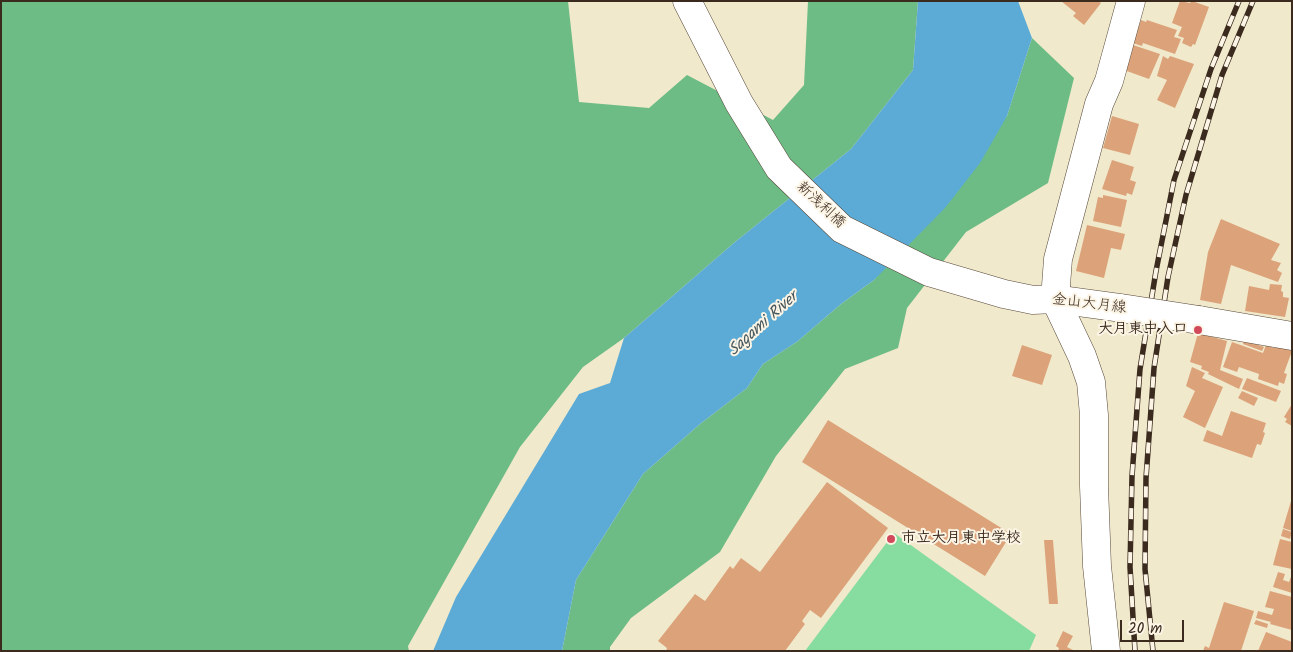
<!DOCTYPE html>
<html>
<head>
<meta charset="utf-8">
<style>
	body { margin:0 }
	#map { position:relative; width:1293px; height:652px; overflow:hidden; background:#f0e9cc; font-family:Kalam,sans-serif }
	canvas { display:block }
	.frame { position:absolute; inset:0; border:2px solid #3b2a1e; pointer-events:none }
	.scale { position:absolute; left:1120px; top:620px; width:64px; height:22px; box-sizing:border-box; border:2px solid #3b2a1e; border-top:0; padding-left:6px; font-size:15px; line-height:18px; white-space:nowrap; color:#3b2a1e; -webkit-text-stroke:4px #fcf5e5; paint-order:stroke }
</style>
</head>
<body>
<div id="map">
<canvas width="1293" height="652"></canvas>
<div class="frame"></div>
<div class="scale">20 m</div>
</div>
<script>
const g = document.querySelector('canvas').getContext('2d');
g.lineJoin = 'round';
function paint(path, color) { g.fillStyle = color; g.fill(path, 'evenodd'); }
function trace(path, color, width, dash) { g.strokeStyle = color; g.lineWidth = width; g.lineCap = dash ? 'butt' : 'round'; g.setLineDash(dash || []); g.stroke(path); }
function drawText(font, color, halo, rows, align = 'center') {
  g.font = font + ' Kalam,"Klee One",sans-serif'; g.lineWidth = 4; g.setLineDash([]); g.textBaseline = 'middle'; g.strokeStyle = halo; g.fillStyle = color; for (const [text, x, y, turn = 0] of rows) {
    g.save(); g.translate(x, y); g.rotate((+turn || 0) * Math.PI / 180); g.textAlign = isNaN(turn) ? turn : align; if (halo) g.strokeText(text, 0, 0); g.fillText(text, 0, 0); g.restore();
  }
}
paint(new Path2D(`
	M894,533L1036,635L1029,651H805Z`), '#87dc9f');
paint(new Path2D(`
	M1,1H568L579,102L649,108L687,75L773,120L804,85L808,1H918L913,70L851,149L735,242L624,338L583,367L520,447L408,646L409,651H1Z
	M1032,38L1074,78L1048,183L966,232L907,308L898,348L845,369L776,456L720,552L631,618L610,647V651H562L576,580L643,474L700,424L747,388L763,364L798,341L841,304L874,280L1007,116Z`), '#6dbc86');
paint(new Path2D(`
	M918,1H1018L1032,38L1007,116L980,163L945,208L874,280L841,304L798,341L763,364L747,388L700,424L643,474L576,580L562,651H433L456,597L579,394L610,383L624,338L735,242L851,149L913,70Z`), '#5cabd6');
paint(new Path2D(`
	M1061,1H1098L1101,3L1084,25L1073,16L1076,13Z
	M1180,1L1190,3L1192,1L1209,7L1195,45L1193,44L1191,47L1182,43L1184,38L1178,36L1182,27L1172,23Z
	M1141,20L1146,22L1147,20L1177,30L1174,37L1181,39L1175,54L1143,43L1142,46L1133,43Z
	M1133,45L1160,54L1149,79L1124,70Z
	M1163,56L1168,59L1170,56L1194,64L1175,108L1157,100L1167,80L1157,76Z
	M1112,116L1139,124L1130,155L1103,148Z
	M1112,160L1134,167L1130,180L1136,182L1132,195L1127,193L1126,196L1102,189Z
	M1103,195L1127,200L1121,227L1093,221L1098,197L1103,198Z
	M1221,219L1280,244L1271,260L1281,263L1277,270L1282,273L1278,282L1231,265L1221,304L1200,300L1208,252Z
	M1087,225L1125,234L1121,250L1111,248L1104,278L1076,271Z
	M1270,284L1282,285L1281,291L1283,292V297L1289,298L1285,317L1245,311L1249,286L1269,290Z
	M1198,333L1227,341L1220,370L1243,379L1239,389L1208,374L1209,372L1201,369L1202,366L1190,362Z
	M1244,340L1264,347L1262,351L1243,344Z
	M1232,342L1263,353L1266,345L1274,348L1276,345L1292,351L1284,373L1287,374L1284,384L1279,382L1278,386L1258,379L1259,374L1239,367L1237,372L1223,367Z
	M1022,345L1052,355L1042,385L1012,376Z
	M1192,367L1205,373L1202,378L1223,387L1205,428L1183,417L1195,391L1186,386Z
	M1247,378L1281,391L1276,402L1242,389Z
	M1242,391L1258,398L1254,406L1238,398Z
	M1292,404V426L1285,422L1287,419L1284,417Z
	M1231,411L1266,423L1263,432L1265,433L1261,445L1257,444L1252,458L1203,441L1207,430L1222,436Z
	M828,420L1011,534L985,576L802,462Z
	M827,482L888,528L821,618L810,610L802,621L805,624L785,651H666L667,648L658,641L695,594L705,601L730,566L733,569L741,558L760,572Z
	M1291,501H1292V531L1283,528Z
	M1283,529L1292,532L1290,539L1281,536Z
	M1280,539L1292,542V569L1273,565Z
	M1044,540H1053L1058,604H1049Z
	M1278,572L1285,574L1283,580L1289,582L1292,574V593L1273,587Z
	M1270,591L1292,597V630L1270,624L1271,622L1256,618L1258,611L1272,615L1274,609L1265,607Z
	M1224,602L1254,611L1241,651H1203L1205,646L1209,648Z
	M1256,620L1268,624L1267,628L1254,624Z
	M1063,631L1073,636L1067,647L1075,651H1058L1059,648L1056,646Z
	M1266,632L1292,642V651H1258Z`), '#dca37a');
const minor = new Path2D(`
	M1106,651L1097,566L1094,486V415L1091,382L1082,356L1055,299L1058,259L1099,104L1109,81L1131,1`);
const major = new Path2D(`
	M687,1L739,103L779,168L842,229L929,272L1004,294L1033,300L1055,299L1121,308
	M1199,320L1292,336`);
trace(minor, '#564738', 29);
trace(major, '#564738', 29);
trace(minor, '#fff', 28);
trace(major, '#fff', 28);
const rail = new Path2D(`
	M1135,651L1130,567L1132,476L1140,369L1156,271L1174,180L1211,69L1239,1
	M1153,651L1145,569L1146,478L1154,368L1168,277L1186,195L1222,75L1253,1`);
trace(rail, '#3b2a1e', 5.5);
trace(rail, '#fcf5e5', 4, [11]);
const majorBridge = new Path2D(`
	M1121,308L1199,320`);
trace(majorBridge, '#564738', 29, []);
trace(majorBridge, '#fff', 28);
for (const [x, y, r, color] of [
	[1198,330,5,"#d1495b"],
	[891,539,5,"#d1495b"]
]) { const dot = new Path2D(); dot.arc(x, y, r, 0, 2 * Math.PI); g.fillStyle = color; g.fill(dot); trace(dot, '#fcf5e5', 2); }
drawText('15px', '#3b2a1e', '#fcf5e5', [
	["新浅利橋",820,206,43],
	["金山大月線",1089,305,7]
]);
drawText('bold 15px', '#3b2a1e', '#fcf5e5', [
	["大月東中入口",1188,330],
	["市立大月東中学校",901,539,"left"]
], 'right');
drawText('italic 16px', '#47575e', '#fcf5e5', [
	["Sagami River",764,325,-42]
]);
</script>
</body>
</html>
